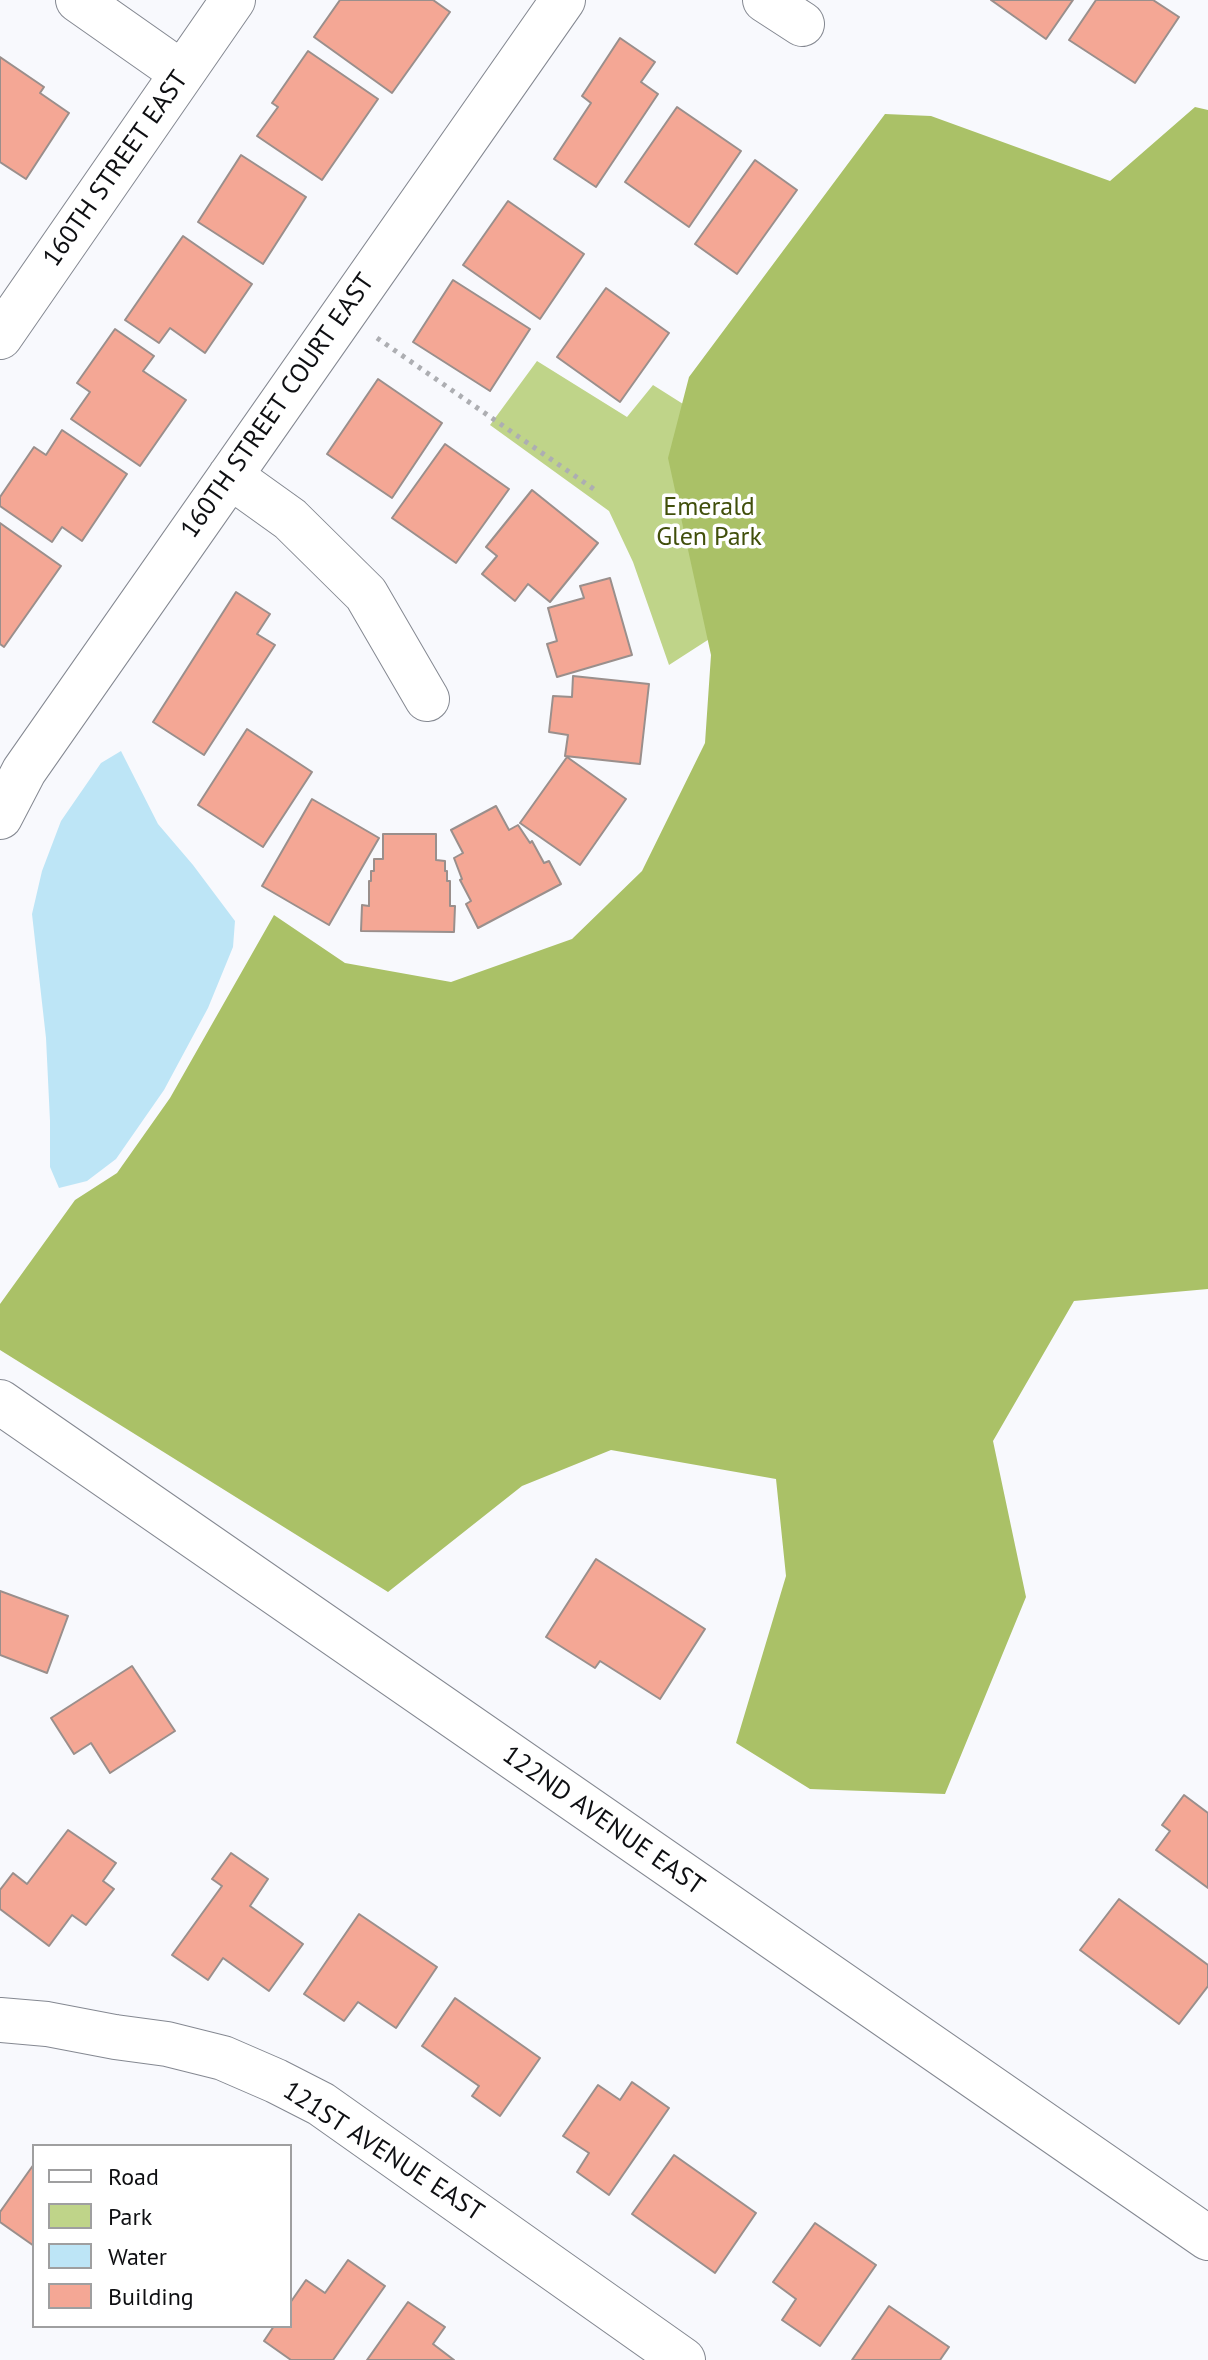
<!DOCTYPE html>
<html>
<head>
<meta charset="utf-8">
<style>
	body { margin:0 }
	#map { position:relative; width:1208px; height:2360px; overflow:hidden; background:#f8f9fd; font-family:"PT Sans",sans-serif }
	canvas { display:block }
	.legend { position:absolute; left:32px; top:2144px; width:260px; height:184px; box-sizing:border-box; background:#fff; border:2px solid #9f9fa0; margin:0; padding:10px 14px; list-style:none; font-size:24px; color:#0e0f12 }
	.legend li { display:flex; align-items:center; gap:16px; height:40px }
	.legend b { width:40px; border:2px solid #9f9fa0 }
</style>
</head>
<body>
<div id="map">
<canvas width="1208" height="2360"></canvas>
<ul class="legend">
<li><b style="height:10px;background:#fff"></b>Road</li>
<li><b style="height:22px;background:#bfd489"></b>Park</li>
<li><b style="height:22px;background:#bde5f6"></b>Water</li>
<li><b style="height:22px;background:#f4a795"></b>Building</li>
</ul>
</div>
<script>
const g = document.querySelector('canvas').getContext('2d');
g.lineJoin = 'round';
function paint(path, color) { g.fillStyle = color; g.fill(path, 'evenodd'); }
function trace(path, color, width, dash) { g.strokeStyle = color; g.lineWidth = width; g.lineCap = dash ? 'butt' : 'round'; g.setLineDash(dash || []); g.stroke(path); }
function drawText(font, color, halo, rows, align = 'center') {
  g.font = font + ' "PT Sans",sans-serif'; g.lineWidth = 7; g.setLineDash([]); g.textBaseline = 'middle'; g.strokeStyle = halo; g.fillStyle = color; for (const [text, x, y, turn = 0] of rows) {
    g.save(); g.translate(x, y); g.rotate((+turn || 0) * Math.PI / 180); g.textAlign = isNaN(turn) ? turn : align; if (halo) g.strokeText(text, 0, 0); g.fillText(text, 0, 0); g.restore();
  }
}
paint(new Path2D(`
	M537,361L627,417L653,385L838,502L745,616L669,665L633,562L609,511L490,425Z`), '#bfd489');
paint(new Path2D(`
	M1195,107L1208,110V1289L1074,1301L993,1441L1026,1597L945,1794L810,1789L736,1743L786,1576L776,1479L611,1450L522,1486L388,1592L0,1350V1304L75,1200L117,1173L170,1098L274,915L345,963L451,982L572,939L642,871L705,743L711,655L668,458L689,377L885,114L931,116L1110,181Z`), '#aac167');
paint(new Path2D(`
	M121,751L158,824L193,865L235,921L233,947L208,1008L164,1090L116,1159L87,1181L59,1188L50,1167V1121L46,1038L32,914L42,871L61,821L101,763Z`), '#bde5f6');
const building = new Path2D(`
	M340,0H433L450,12L392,93L314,37Z
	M991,0H1073L1046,39Z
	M1096,0H1153L1179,17L1135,83L1069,40Z
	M620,38L655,62L641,82L658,94L596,187L554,159L591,103L582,96Z
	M308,51L378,99L322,180L257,136L278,107L272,103Z
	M0,57L44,87L40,93L69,113L26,179L0,162Z
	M677,107L741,151L689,227L625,182Z
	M241,155L306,197L263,264L198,222Z
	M755,160L797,190L737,274L695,244Z
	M508,201L584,254L540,319L463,265Z
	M183,236L252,284L205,353L170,328L159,343L125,320Z
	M453,280L530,329L490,391L413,342Z
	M606,288L669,333L620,402L557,357Z
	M115,329L154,356L143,371L186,400L140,466L71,419L90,392L77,383Z
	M378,379L442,423L392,498L327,454Z
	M62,430L127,474L82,541L62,527L52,542L0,506V497L34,447L46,455Z
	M445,444L509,489L456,563L392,518Z
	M532,490L598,543L550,602L528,584L515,601L482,574L497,556L486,547Z
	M0,523L61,566L4,647L0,644Z
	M610,578L632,655L557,677L547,644L557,641L548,608L584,598L580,586Z
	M236,592L270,614L257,634L275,645L204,755L153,722Z
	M573,676L649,684L640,764L565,756L568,735L549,732L553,696L572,697Z
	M247,729L312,772L263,847L198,805Z
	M567,757L626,799L580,865L520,823Z
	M312,799L379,838L329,925L262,886Z
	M496,806L509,830L518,825L530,843L532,841L544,863L549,861L561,884L478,928L466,904L471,901L460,880L462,879L454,858L463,853L451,830Z
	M383,834H436V860L445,861V871H447V881H450V906H455L454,932L361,931L362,905L369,906V881H371V871H374V859H383Z
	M596,1559L705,1629L660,1699L600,1661L595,1668L546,1637Z
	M0,1591L68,1616L47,1673L0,1655Z
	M132,1666L175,1731L110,1773L91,1743L74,1754L51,1718Z
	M1184,1795L1208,1813V1888L1156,1850L1170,1831L1162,1825Z
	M68,1830L116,1863L103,1881L114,1889L86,1925L72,1915L49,1946L0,1909V1890L13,1873L27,1884Z
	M231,1853L268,1879L250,1906L303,1944L269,1991L223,1958L208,1980L172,1955L222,1886L212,1879Z
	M1119,1899L1208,1965V1986L1179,2024L1080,1950Z
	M359,1914L437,1967L396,2028L358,2002L344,2021L304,1994Z
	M455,1998L540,2058L500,2116L472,2096L479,2086L422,2046Z
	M632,2082L669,2108L609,2195L577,2172L589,2153L563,2136L598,2085L620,2100Z
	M674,2155L756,2213L715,2273L632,2214Z
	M34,2164V2246L0,2222V2212Z
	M815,2223L876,2265L820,2346L782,2320L796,2299L773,2282Z
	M348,2260L385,2286L333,2360H291L264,2341L274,2326H290V2303L306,2280L325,2293Z
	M408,2302L445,2327L433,2344L454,2360H367Z
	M889,2306L949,2347L940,2360H852Z`);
paint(building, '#f4a795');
trace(building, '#9a8f8c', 2);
const street = new Path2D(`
	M78,0L182,73
	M765,0L802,24
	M0,337L233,0
	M230,476L290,519L366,594L427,699
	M0,817L24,771L563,0
	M0,2020L47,2024L115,2037L167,2044L223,2058L276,2081L321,2104L683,2360`);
const secondary = new Path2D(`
	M0,1402L1208,2238`);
trace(street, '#848891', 46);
trace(secondary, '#848891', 46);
trace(new Path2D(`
	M377,338L598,492`), '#adaeb2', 5, [4, 6]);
trace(street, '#fff', 44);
trace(secondary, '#fff', 44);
drawText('26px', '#0e0f12', '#fff', [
	["160TH STREET EAST",116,169,-55],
	["160TH STREET COURT EAST",278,406,-55],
	["122ND AVENUE EAST",603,1821,35],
	["121ST AVENUE EAST",383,2152,33]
]);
drawText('26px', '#414f0b', '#fff', [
	["Emerald",709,508],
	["Glen Park",709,538]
]);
</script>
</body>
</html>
